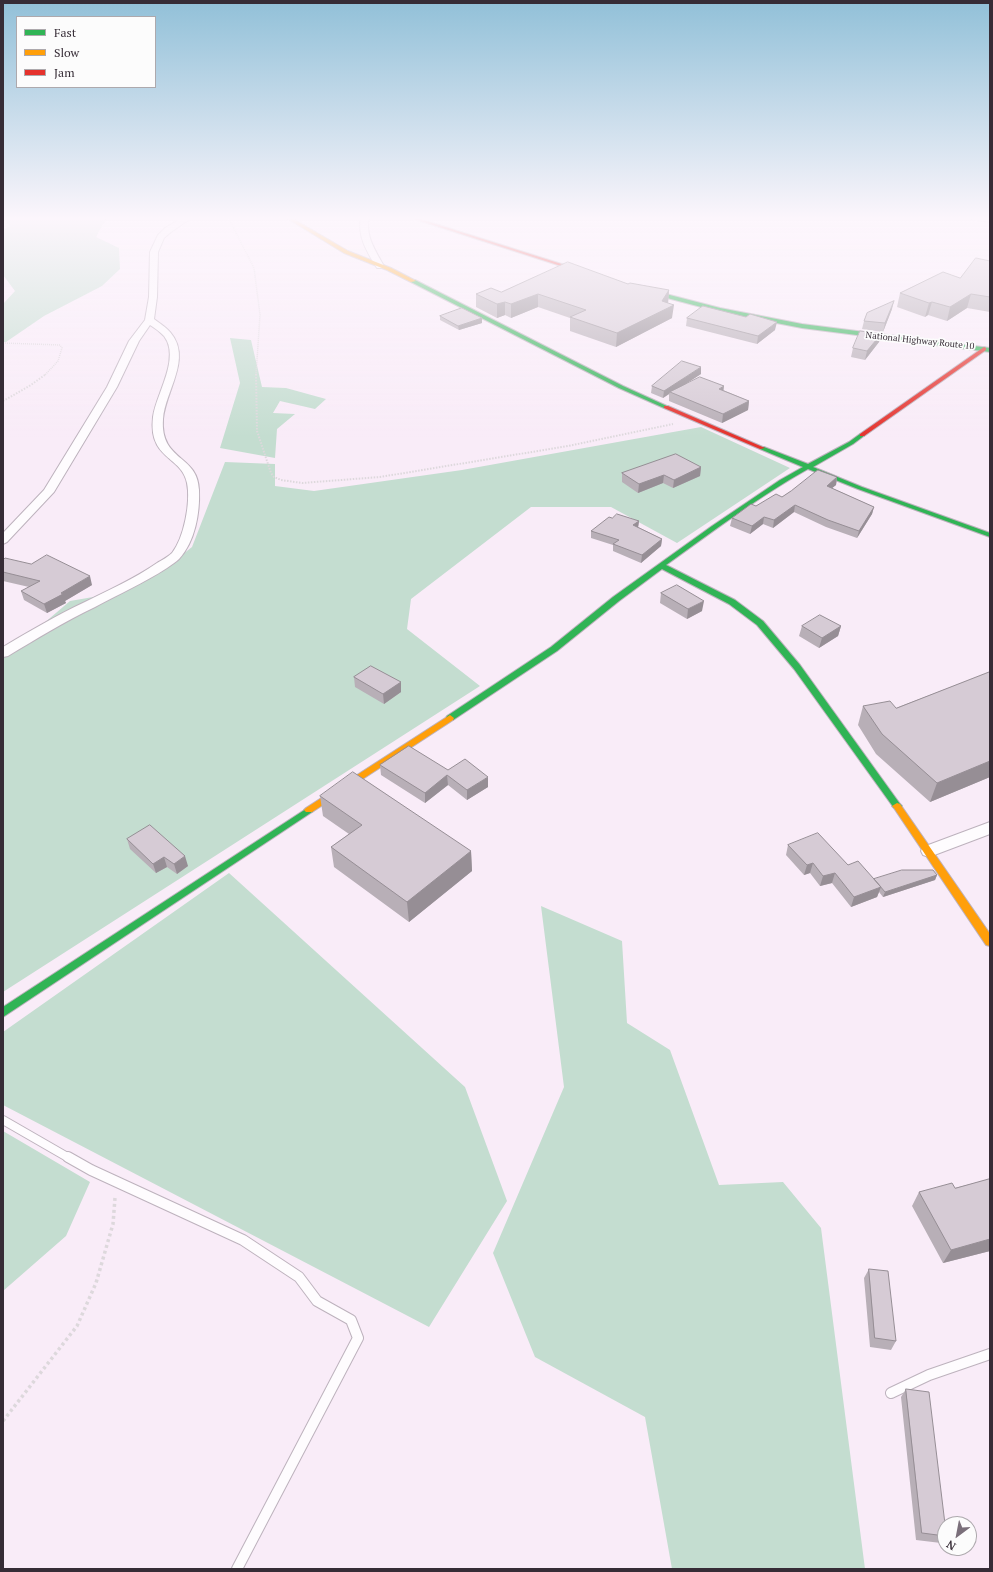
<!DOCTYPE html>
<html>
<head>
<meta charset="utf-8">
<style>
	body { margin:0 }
	#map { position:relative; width:993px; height:1572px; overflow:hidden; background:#f9ecf8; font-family:"PT Serif",serif }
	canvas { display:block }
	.frame { position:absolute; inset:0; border:4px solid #362c36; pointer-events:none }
	.legend { position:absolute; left:16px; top:16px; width:140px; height:72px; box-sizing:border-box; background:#fcfcfc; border:1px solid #ada9ad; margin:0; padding:5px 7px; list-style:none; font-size:12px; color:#362c36 }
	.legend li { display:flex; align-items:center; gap:8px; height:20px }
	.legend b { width:20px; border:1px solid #ada9ad }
	.north { position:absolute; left:937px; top:1516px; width:40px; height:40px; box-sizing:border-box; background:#fcfcfc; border:1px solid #ada9ad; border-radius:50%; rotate:212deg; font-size:11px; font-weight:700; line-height:16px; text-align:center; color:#362c36 }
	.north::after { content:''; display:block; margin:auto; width:14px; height:18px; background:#7a6f7a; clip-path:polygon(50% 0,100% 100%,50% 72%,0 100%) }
</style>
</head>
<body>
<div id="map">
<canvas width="993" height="1572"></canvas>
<div class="frame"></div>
<ul class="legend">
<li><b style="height:5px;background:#30b455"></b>Fast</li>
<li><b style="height:5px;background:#ff9f0a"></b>Slow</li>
<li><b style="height:5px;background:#e5322d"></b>Jam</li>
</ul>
<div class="north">N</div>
</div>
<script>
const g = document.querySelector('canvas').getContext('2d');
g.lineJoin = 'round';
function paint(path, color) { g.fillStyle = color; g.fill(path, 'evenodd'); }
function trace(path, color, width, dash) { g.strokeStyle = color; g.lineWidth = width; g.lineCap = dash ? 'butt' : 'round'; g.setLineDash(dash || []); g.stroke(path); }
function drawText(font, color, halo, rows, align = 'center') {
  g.font = font + ' "PT Serif",serif'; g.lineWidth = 3.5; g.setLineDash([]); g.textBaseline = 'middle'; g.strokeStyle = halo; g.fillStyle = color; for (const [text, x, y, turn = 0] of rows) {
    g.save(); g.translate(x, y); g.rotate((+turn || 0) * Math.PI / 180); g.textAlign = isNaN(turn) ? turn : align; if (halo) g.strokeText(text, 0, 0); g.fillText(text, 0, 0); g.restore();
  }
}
paint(new Path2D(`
	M3,217H107L96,237L119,248L120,269L102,286L44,316L6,342H3V304L15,291L3,275V230L10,226Z
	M230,338L251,340L262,387L286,388L326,399L315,409L280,401L273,413L295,414L277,429L275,458L220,448L240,383Z
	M701,427L790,468L677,543L611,507H531L411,599L407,629L480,686L3,992V658L70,601L122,592L158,574L192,547L225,462L275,464V486L314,491L462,470Z
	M229,873L465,1087L507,1201L429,1327L3,1105V1032Z
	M541,906L622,941L627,1023L670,1050L719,1185L783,1182L821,1228L865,1569H672L645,1417L535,1357L493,1253L564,1087Z
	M3,1131L90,1182L66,1236L3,1291Z`), '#c4ddd0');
const laneFar1 = new Path2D(`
	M3,1120L69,1158`);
const lane = new Path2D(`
	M68,1157L91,1170L243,1240L299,1277L317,1301L351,1320L358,1338L237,1569
	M891,1393L929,1375L990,1354`);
const street = new Path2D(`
	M184,217H193L171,232L164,238L158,252L157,297L154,319C159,323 166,327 170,332C193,358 165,391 163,419C160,462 198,454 199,490C200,513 195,542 179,559C176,562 171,565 167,568C144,583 119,594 95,607C65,621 36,639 8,656L3,657V647C30,631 57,615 85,602C109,590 134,579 157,563C162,560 168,557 172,553C184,538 191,502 187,483C182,456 148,460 153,417C156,394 181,358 164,336C160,332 155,328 150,325L139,341L117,387L54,492L7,542L3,544V533L44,490L107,387L129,341L145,320L149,297L150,252L158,235L165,228Z
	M361,217H369C365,236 375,250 384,266L383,268H377C367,252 357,236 361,217Z
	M971,217L990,218V222L972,219Z
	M990,822V834L929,857L923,855L921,851L923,847Z`);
const fast = new Path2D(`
	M411,280H415L623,386L669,407L664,408L619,388L411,282Z
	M639,287L720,308L802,324L990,348V352L802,328L720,312L637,290L636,289Z
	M860,434L865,435L853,444L813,467L862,487L990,533V537L858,489L808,469C758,497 712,532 666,565L735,600L763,621L800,665L900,804L902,806L900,808H894L794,669L757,625L729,604L662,569L619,601L557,651L453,720H447L446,718L447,716L551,647L613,597L712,526L780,480L803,467L760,449V447H764L808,464L849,442Z
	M309,807L314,810L312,812L3,1017V1007Z`);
const slow = new Path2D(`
	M285,217H290L348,251L391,268L416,281L411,282L387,270L344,253Z
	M450,715L454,718L453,720L312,812H306L304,810L306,808Z
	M897,803L900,804L990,934V946L986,945L894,808L892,806Z`);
const jam = new Path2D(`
	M408,217H414L593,274L589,275Z
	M984,347L986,348V350L864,436H860V434Z
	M664,406H668L765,448L760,449L664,408Z`);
trace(laneFar1, '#bdb2bd', 10);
trace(lane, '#bdb2bd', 12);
trace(street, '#bdb2bd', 2);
trace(fast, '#bdb2bd', 2);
trace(slow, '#bdb2bd', 2);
trace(jam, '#bdb2bd', 2);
trace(new Path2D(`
	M228,217L254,268L260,315L256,375
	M3,343L60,345L62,348L58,361L45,375`), '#ddd8dc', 1.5, [1, 1]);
trace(new Path2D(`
	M256,374L257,431L271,473L274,477L281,480L302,483L380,477L568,446L673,424
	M3,401L31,385L46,374`), '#ddd8dc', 2, [1.5, 1.5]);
trace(new Path2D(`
	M3,1421L77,1326L96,1283L113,1224L115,1198`), '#ddd8dc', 3.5, [3, 3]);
trace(laneFar1, '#fefcfe', 8);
trace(lane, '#fefcfe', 10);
paint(street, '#fefcfe');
paint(fast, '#30b455');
paint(slow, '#ff9f0a');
paint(jam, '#e5322d');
paint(new Path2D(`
	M990,261V312L967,308L947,321L928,315L925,317L897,307L900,293L960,278Z
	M669,290L668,303L672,318L616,347L570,331V318L538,307L511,318L505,315L497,318L476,307V294L501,292Z
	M892,309L883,332L862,329L864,321Z
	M440,316L482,318V323L459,330L440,320Z
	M746,317L775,330L757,344L686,326L687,318Z
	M881,334L879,342L865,360L851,357L853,348Z
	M701,374L685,384L723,390L749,401L748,410L722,423L669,401V394L663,398L651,393L652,386Z
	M701,467L700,476L673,488L663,483L638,493L622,482V473Z
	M837,477L836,485L832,488L874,507L872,514L857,538L826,527L794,512L773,528L763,524L750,534L730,526L732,518L756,506L782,497L791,491Z
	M612,518L639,521L638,527L662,539L661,546L641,563L613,551V545L591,538V531Z
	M3,560L92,585L65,601L66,603L47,613L24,600L21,591L29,587L3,581Z
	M661,593L702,611L687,619L660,603Z
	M802,626H841L838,636L819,648L799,636Z
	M990,672V777L930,802L876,754L858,725L863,706L896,708Z
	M354,677L401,682V692L384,704L355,687Z
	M380,765L448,770L488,787L467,800L448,785L425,803L381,775Z
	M320,796L471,851L472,871L409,922L334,867L331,847L349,834L323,816Z
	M127,839L188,866L177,874L167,867L156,873L130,849Z
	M788,845L848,865L874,880L937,875L935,880L883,897L879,892L877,897L851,907L832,883L820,886L810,873L804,875L786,855Z
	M990,1179V1251L943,1263L912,1206L919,1192L955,1188Z
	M869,1269L896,1341L891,1350L870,1347L864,1278Z
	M906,1389L945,1524V1539L941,1543L916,1540L901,1397Z`), '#b8afb7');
paint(new Path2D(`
	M669,290L668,304L674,305L672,318L616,347L617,333L662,301Z
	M538,294V307L511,318V304Z
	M971,294L967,308L947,321L950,307Z
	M894,301L892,309L883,332L885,323Z
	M505,302V315L497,318V304Z
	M932,302L928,315L925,317L929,303Z
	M482,318V323L459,330L458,326Z
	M777,322L775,330L757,344L758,336Z
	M881,334L879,342L865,360L867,351Z
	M701,367V374L672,393L670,392L669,394L663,398L664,391Z
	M724,386L723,395L719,389Z
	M749,401L748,410L722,423L723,414Z
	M701,467L700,476L673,488L674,480Z
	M664,475L663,483L638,493L639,484Z
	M837,477L836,485L826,493L827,486Z
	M795,505L794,512L773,528L774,520Z
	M874,507L872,514L857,538L859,531Z
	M764,517L763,524L750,534L752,526Z
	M639,521L638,528L633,525Z
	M662,539L661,546L641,563L642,555Z
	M90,576L92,585L65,601L66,603L47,613L44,604L61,593Z
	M704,601L702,611L687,619L688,609Z
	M841,626L838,636L819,648L822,638Z
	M401,682V692L384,704L383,694Z
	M990,761V777L930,802L937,783Z
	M447,775L448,785L425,803V793Z
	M488,777V787L467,800V790Z
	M471,851L472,871L409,922L407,902Z
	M185,856L188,866L177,874L174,864Z
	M164,857L167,867L156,873L153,864Z
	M813,863L810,873L804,875L807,865Z
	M835,873L832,883L820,886L823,876Z
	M937,875L935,880L883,897L885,892Z
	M881,887L877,897L851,907L854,897Z
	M990,1239V1251L943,1263L951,1250Z`), '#968e95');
const building = new Path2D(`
	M976,258L990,261V297L971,294L950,307L932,302L929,303L900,293L943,272L960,278Z
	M568,262L628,284L630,283L669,290L662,301L674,305L617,333L570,317L586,310L538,294L511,304L505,302L497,304L476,294L491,288L501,292Z
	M894,301L885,323L864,321L867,313Z
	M703,306L746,317L750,314L777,322L758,336L687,318Z
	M462,308L482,318L458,326L440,316Z
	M860,331L881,334L867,351L853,348Z
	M682,361L701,367L664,391L652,386Z
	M700,377L724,386L719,389L749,401L723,414L670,392Z
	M676,454L701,467L674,480L664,475L639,484L622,473Z
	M818,470L837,477L827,486L874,507L859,531L828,520L795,505L774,520L764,517L752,526L732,518L751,504L756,506L776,494L782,497L791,491Z
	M617,514L639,521L633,525L662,539L642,555L613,544L619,540L591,531L609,517L612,518Z
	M47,555L90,576L61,593L63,594L44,604L21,591L40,581L3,572V560L5,558L31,564Z
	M677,585L704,601L688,609L661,593Z
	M820,615L841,626L822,638L802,626Z
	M371,666L401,682L383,694L354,677Z
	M990,672V761L937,783L882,734L863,706L890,701L896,708Z
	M409,746L448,770L465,759L488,777L467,790L447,775L425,793L380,765Z
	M353,772L471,851L407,902L331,847L362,825L320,796Z
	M150,825L185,856L174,864L164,857L153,864L127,839Z
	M818,833L848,865L858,861L881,887L854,897L835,873L823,876L813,863L807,865L788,845Z
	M902,870H933L937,875L885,892L874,879Z
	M990,1179V1239L951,1250L919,1192L952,1183L955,1188Z
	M869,1269L888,1271L896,1341L875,1338Z
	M906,1389L929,1392L945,1524V1536L922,1533Z`);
paint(building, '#d6cbd5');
trace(building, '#968e95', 1);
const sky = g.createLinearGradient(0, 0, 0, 437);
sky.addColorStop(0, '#91c0d8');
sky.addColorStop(0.5, '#fcf6fc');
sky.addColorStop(1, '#fcf6fc00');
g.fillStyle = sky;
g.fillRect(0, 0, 993, 437);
drawText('9px', '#362c36', '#fcfcfc', [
	["National Highway Route 10",920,341,6]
]);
</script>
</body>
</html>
